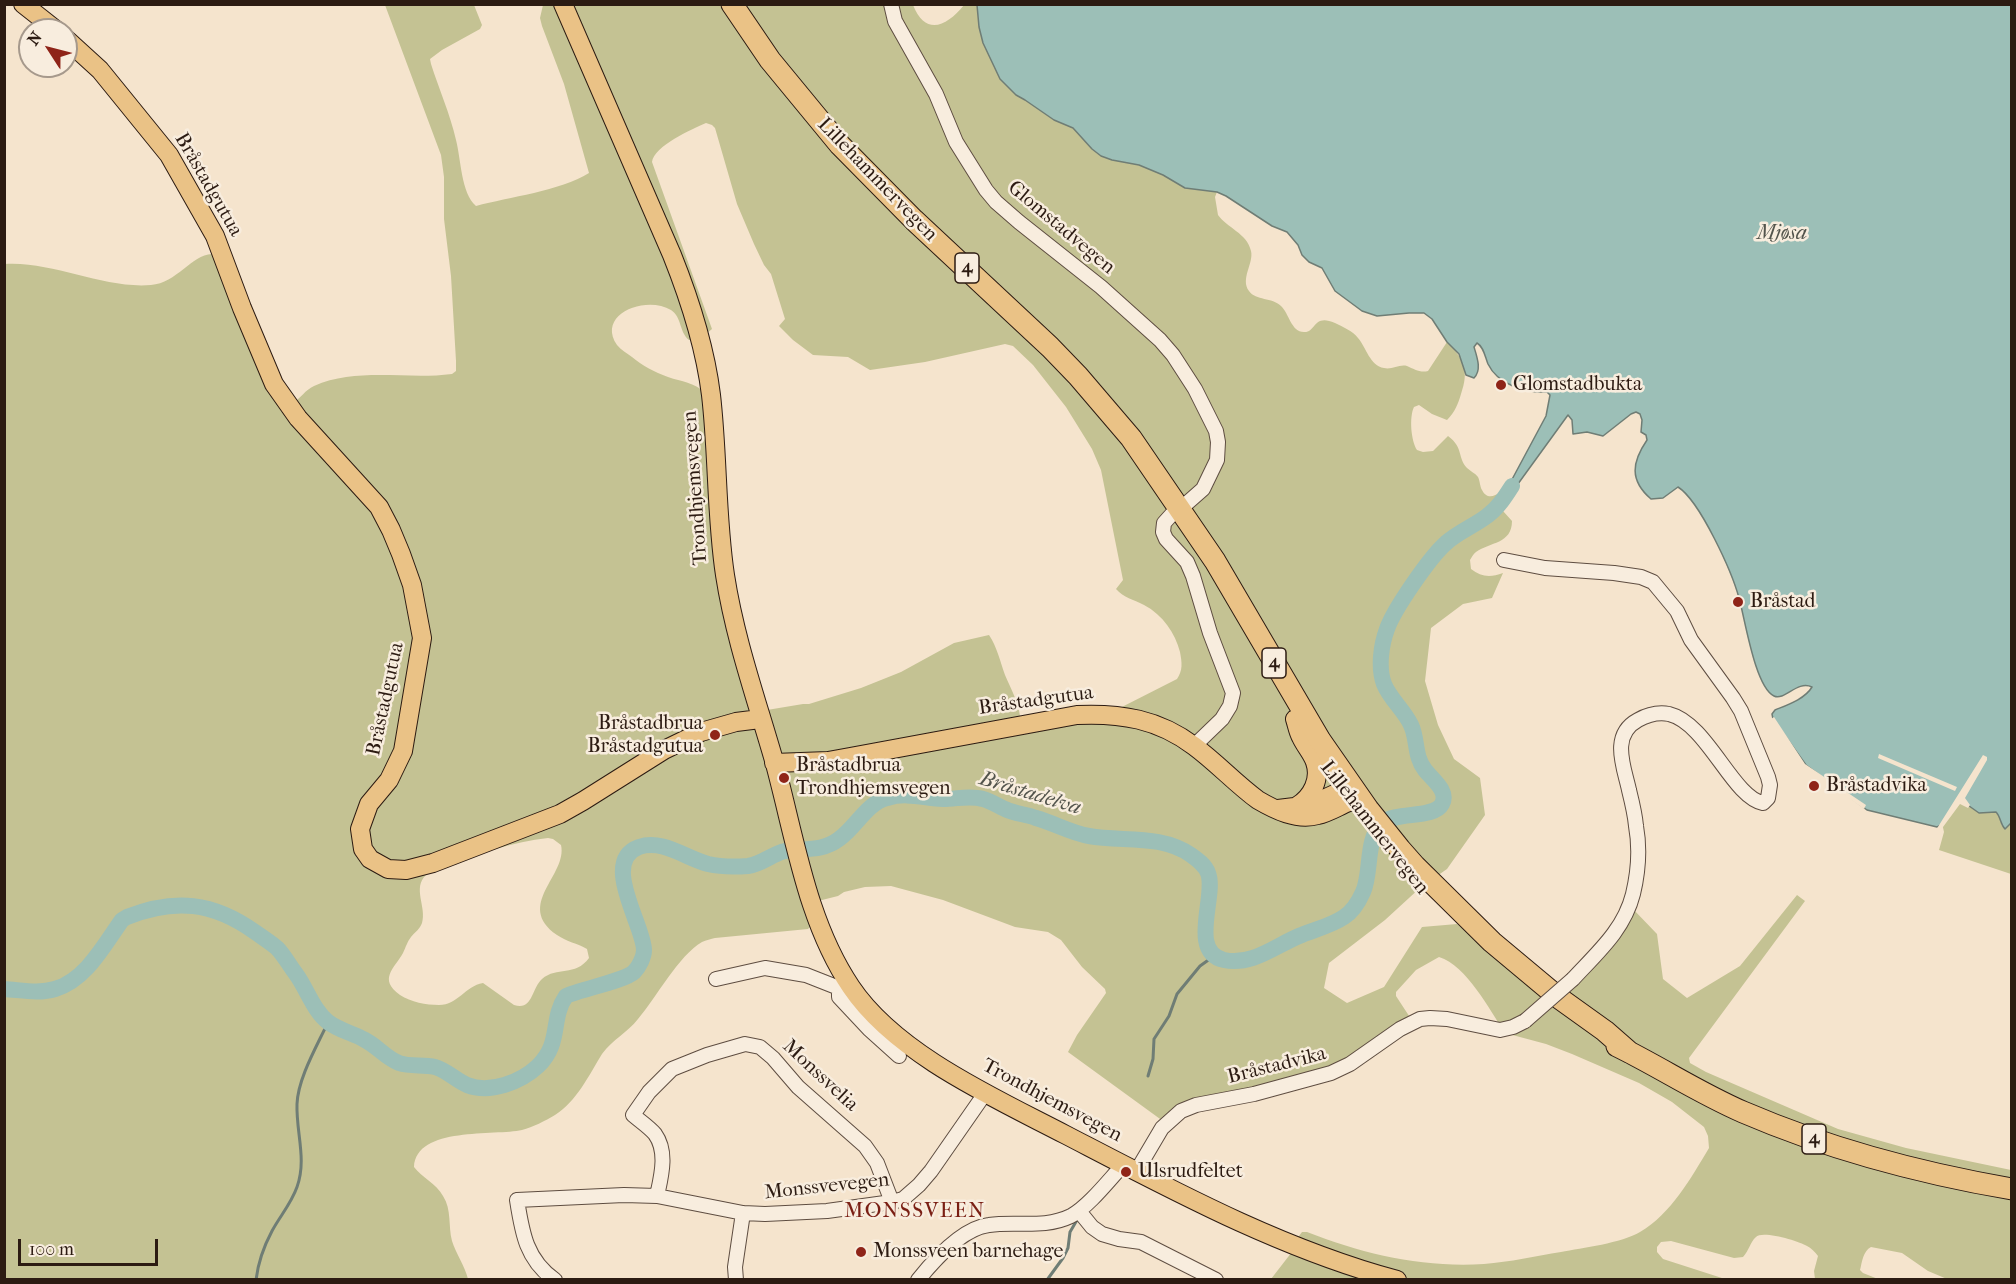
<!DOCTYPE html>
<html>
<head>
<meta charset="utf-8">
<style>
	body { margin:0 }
	#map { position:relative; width:2016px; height:1284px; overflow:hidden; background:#f5e4cd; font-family:"IM FELL French Canon",serif }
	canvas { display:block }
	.frame { position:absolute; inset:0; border:6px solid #2c1b12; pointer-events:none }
	.north { position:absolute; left:18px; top:18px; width:60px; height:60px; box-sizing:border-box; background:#f8edde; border:2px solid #a6998c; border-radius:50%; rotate:306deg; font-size:16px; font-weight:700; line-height:24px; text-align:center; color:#2c1b12 }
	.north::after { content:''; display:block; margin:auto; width:21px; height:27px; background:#8f2418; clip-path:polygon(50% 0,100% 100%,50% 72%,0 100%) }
	.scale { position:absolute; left:18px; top:1239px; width:140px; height:27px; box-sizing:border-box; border:3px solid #2c1b12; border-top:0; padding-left:8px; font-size:18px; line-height:21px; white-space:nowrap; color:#2c1b12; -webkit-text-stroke:4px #f8edde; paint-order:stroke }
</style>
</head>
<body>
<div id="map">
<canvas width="2016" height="1284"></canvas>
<div class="frame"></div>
<div class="north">N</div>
<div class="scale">100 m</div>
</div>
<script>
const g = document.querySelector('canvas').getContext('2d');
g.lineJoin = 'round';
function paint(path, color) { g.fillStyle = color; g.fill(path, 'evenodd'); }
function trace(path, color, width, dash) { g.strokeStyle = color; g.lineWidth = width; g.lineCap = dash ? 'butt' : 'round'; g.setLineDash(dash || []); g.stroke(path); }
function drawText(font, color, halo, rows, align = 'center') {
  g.font = font + ' "IM FELL French Canon",serif'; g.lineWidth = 5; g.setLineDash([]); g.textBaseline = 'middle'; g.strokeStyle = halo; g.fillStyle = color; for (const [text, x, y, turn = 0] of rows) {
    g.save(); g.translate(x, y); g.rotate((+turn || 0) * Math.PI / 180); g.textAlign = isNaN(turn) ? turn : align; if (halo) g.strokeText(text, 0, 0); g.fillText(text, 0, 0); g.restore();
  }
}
paint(new Path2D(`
	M385,5H474L482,25L480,29L442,50L430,59L431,64C439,89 450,114 456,140C461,159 461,193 476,206C509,197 560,191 589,173L564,84L542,26L540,18L543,5H913C926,37 947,26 964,5H977L979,27L1016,95L1025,99L1054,120L1073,128L1092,149L1102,156L1112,160L1139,165L1163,175L1185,188L1217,192L1215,197L1218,215C1227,228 1247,233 1251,251C1254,263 1240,279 1249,291C1256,301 1272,297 1281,306C1289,313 1291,332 1304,332C1316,333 1313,313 1335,323C1343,327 1353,331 1358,338C1366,347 1370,366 1384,368C1392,370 1399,364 1407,366C1414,369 1420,373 1428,371L1447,342C1465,360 1469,371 1461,394C1458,404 1455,412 1447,420L1432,414L1419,405L1414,407C1409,417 1411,441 1417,450L1423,452L1433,451L1448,436C1464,448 1457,457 1467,468C1470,471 1475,473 1478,477C1480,481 1480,487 1482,490C1489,504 1502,491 1509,485L1515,488L1506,501L1503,511L1512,521C1512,544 1490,542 1476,552C1473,554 1472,557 1470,560L1471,569C1481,577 1490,578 1503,573L1492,598L1463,604L1431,628L1425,681L1438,725L1454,759L1480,778L1485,815L1447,869L1421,887L1385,920L1329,963L1324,988L1347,1003L1384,987L1422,927L1457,924L1549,997L1632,908L1657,934L1663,979L1687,998L1740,966L1797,895L1805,901L1689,1058L1690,1063L1706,1072L1838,1129L1906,1148L2011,1170L2012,1278L1947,1279L1928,1271L1902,1253L1871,1247C1863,1251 1862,1262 1860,1270L1863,1273L1878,1279H1815L1814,1271L1818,1256C1815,1252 1811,1248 1807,1246C1799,1241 1762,1230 1756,1237C1750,1242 1749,1251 1743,1257L1734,1258L1671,1241L1661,1242L1657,1247V1252L1663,1259L1725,1279H1271L1295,1248L1296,1240L1302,1232H1307C1363,1254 1423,1268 1484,1264C1510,1262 1536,1256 1561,1252C1582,1248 1622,1243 1640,1232C1671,1214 1691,1178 1709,1148L1708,1136L1704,1127L1672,1102L1639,1083L1572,1054L1546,1044L1505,1033C1489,1009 1467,966 1439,957L1416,970L1396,992V996L1413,1022L1362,1058L1226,1098L1167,1124L1068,1052L1077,1035L1106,993L1105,989L1082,967L1061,940L1048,932L1015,927L943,900L891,886L865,887L844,892L838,896L814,902L812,925L808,929L715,938C711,939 706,940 702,942C679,955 656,998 638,1019C627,1033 613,1039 602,1054C589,1075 577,1101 555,1115C545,1121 533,1127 522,1130C495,1136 416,1126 414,1167C422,1178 436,1183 443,1196C452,1210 448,1226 452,1241C456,1254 465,1266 468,1279L5,1280V264C53,261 103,289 151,285C177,283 191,255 212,254L219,261L293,403C301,398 305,390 314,386C357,367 407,380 452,374L456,371V361L451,276L444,219V177L441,155ZM706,123L712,125L715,128L737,204L754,244L764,265L771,274L785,319L779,326L793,340L813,355L848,357L870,370L925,362L1005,344L1013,346L1033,365L1066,407L1092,449L1101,470L1123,580L1116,589C1124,598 1133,599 1144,605C1163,615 1175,633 1180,652C1182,663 1183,670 1177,679L1114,711L1025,719L1020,716C1018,701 1011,689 1005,675C1000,661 997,647 989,635L954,643L901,672L861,688L809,704H803L761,711L723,544L705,393C694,382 682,382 668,377C654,372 643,366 632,357C627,353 621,350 617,345C596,314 646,295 671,310C682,317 679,332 689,340L700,339L712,329L652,162C654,146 692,129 706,123ZM548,838L553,839L561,845C568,875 514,905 557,935C567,942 577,943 587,949L589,958C575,977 557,966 542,979C531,989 533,1011 514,1005L483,983C465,986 458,1005 439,1005C426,1005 411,1002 400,995C378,979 394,969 403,953C406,947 407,942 411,937C415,932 420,929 422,923C427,907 412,888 426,875C431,870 440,868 447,866C479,853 513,842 548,838Z
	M1958,801H1963L1984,813L1995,812L1999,816L2002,826L2010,825L2011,822V874L1939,850L1944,832L1942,823Z`), '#c4c293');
const water = new Path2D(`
	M977,5H2011L2012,822L2005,829C2000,824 2001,817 1996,812L1979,813L1962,801H1958L1941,825L1937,827L1867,810L1806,765L1773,719L1772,714L1775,710C1787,705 1805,699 1812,687C1797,680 1785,701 1774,696C1755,687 1745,619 1739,598C1732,572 1700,501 1678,487L1663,498L1651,499C1629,480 1632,462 1647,440L1646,435L1641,432L1642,420L1640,414L1636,412L1631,414L1603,436L1587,432L1573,434L1572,420L1568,415L1515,488L1509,485L1546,416L1550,395L1547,392C1526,393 1498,385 1488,364C1485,357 1484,347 1477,343L1474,347C1477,357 1482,370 1474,378L1466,375L1459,354L1447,342L1432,319L1424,313H1409L1377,316L1362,311L1335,291L1322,268L1309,262L1302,255L1298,245L1287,232L1272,226L1226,196L1217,192L1185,188L1163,175L1139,165L1112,160L1101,156L1092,149L1073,128L1054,120L1025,100L1016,95L1000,79L983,43L979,27Z`);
paint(water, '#9cbfb7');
trace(water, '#6f7d75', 1.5);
paint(new Path2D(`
	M1774,717L1805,764L1866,805L1864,809L1799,763L1771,719Z
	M1879,754L1957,787L1955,791L1878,758Z
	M1983,755L1987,757V760L1965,798L1970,805L1968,808L1960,804L1943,827L1936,830Z`), '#f5e4cd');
trace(new Path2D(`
	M1148,1076L1153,1059L1154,1039L1169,1016L1177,994L1200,966L1214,956
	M256,1280C258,1263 264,1246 272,1231C280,1216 291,1204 297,1187C307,1159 296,1133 297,1104C298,1078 317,1046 328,1022
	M1047,1280L1063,1258L1068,1248L1070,1232L1077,1220`), '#6f7d75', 3);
trace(new Path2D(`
	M4,989C21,990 39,994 55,989C86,980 104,945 122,920L127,917C175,898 213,902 255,932C262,937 270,942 277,948C284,955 289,965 296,974C307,989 313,1010 328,1022C340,1031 353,1033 365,1040C377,1046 386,1058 399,1063C411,1067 423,1064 435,1067C446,1070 456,1080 467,1085C490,1094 521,1082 538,1066C562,1043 550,1019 566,996C582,989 624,981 634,972C639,967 644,957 644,950C644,926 600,861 639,847C663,839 685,858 708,864C721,867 735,867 748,866C762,864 772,854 785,851C804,848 822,852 839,839C856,827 867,803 887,798C906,792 924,798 943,799C957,799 970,795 983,799C991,801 998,806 1005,809C1015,814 1026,814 1036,818C1054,823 1071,833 1089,836C1123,842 1161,834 1191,855C1198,860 1205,865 1208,873C1217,895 1188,952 1224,960C1252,966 1275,946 1299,936C1313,930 1331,926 1344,917C1352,912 1359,901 1363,892C1372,872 1365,840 1382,823C1396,811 1434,819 1442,804C1449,791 1432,779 1425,770C1414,756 1418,740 1411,725C1404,710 1390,699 1384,684C1378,668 1381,645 1387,629C1394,609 1430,557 1446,543C1458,532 1474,526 1487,516C1498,508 1505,497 1512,486`), '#9cbfb7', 16);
const minor = new Path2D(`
	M891,4L895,21L936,94L956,142L986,190L996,202L1019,222L1101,287L1160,340L1173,355L1195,389L1216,431L1218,442L1217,460L1203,489L1186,504
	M1173,513L1164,523L1163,532L1166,539L1187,562L1193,576L1210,633L1233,693L1230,706L1222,719L1194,746
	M1504,560L1545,568L1614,573L1641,577L1653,582L1677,611L1691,640L1733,698L1741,711L1768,777L1770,785L1768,798L1763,803C1733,798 1707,723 1669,714C1658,712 1647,715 1638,720C1610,735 1624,767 1629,790C1632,802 1635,814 1636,826C1640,848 1638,873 1633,894C1624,930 1597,953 1573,979
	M716,979L765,968L806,975L839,988
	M843,982L839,988V997L869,1029L899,1056
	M1136,1172L1162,1128L1181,1111L1196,1105L1254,1094L1331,1073L1350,1064L1400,1029L1420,1019L1430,1018L1447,1019L1500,1030L1513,1027L1525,1021
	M657,1196C661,1177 668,1152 655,1134C649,1127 640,1121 633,1115L649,1092L672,1069L707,1055L745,1044L760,1047L773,1058L798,1087L865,1146L877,1163L892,1202
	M1079,1211L1092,1227L1102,1234L1119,1239L1141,1242L1216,1280
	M555,1280C526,1260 522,1232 517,1200L624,1195L657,1196L743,1213L765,1214L827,1211L892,1202L903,1199L919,1185L931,1171L986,1092
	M736,1280L735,1267L743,1213
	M918,1280C934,1260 963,1228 989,1225C1017,1221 1044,1229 1071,1216C1089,1206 1109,1180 1123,1165`);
const major = new Path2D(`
	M23,4L56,30
	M563,4L672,255C690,300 705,346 711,395C718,455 716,516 725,575C735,640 757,701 775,764C795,838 807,922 851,987C896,1054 995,1098 1066,1135C1172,1190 1281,1249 1397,1280
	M66,39L100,70L169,155L215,236L242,308L274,384L298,418L379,507L391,530L401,554L412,585L422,638L403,751L389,780L369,804L360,829L363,849L370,859L388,869L406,870L433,863L560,814L583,801L664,750L701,732L736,722L760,719
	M1295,719C1297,725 1298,732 1301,737C1305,746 1312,753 1315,762C1321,779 1312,797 1297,806
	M774,763L828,761L850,757L1077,715C1121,713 1158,719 1194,746C1217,763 1236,784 1258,800C1275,810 1297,821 1318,815C1328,813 1339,806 1349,802L1354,789L1341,791L1311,805L1278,809`);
const highway = new Path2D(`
	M732,4L770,60L840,145L914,220L1050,347L1078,376L1131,438L1215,561L1320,740L1368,809L1400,849L1415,866L1492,942L1559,998L1605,1031L1629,1052
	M1617,1046C1660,1067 1699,1093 1743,1112C1829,1149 1919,1173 2012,1189`);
trace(minor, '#5e4d41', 16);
trace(major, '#2c1b12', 20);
trace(highway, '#2c1b12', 23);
trace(minor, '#f8edde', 14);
trace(major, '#eac286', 18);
trace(highway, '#eac286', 21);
const minorBridge = new Path2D(`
	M1525,1021L1573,979`);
trace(minorBridge, '#5e4d41', 16, []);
trace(minorBridge, '#f8edde', 14);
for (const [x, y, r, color] of [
	[1501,385,6,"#8f2418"],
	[1738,602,6,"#8f2418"],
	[715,735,6,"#8f2418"],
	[784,778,6,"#8f2418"],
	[1814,786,6,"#8f2418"],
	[1126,1172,6,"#8f2418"],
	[861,1252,6,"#8f2418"]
]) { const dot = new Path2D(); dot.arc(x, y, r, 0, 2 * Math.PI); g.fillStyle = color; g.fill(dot); trace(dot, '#f8edde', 2); }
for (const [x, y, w] of [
	[967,268,24],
	[1274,663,24],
	[1814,1139,24]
]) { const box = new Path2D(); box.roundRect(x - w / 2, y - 15, w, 30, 4.5); g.fillStyle = '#f8edde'; g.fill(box); trace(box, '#2c1b12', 1.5); }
drawText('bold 18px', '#2c1b12', null, [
	["4",967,268],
	["4",1274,663],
	["4",1814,1139]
]);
drawText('20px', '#2c1b12', '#f8edde', [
	["Lillehammervegen",877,180,46],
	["Bråstadgutua",208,185,60],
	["Glomstadvegen",1061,228,40],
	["Trondhjemsvegen",696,488,-94],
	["Bråstadgutua",386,699,-78],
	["Bråstadgutua",1036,701,-8],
	["Lillehammervegen",1374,828,52],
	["Bråstadvika",1277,1066,-14],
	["Monssvelia",820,1076,43],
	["Trondhjemsvegen",1052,1101,28],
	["Monssvevegen",827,1187,-6]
]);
drawText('20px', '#2c1b12', '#f8edde', [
	["Glomstadbukta",1513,385],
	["Bråstad",1750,602],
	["Bråstadbrua",703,724,"right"],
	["Bråstadgutua",703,747,"right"],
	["Bråstadbrua",796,766],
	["Trondhjemsvegen",796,789],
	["Bråstadvika",1826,786],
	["Ulsrudfeltet",1138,1172],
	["Monssveen barnehage",873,1252]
], 'left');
drawText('italic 21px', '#53544c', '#f8edde', [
	["Mjøsa",1782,234],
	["Bråstadelva",1030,794,17]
]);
g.letterSpacing = '1.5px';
drawText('21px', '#7a1f14', '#f8edde', [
	["MONSSVEEN",915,1212]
]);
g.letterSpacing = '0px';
</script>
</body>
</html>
